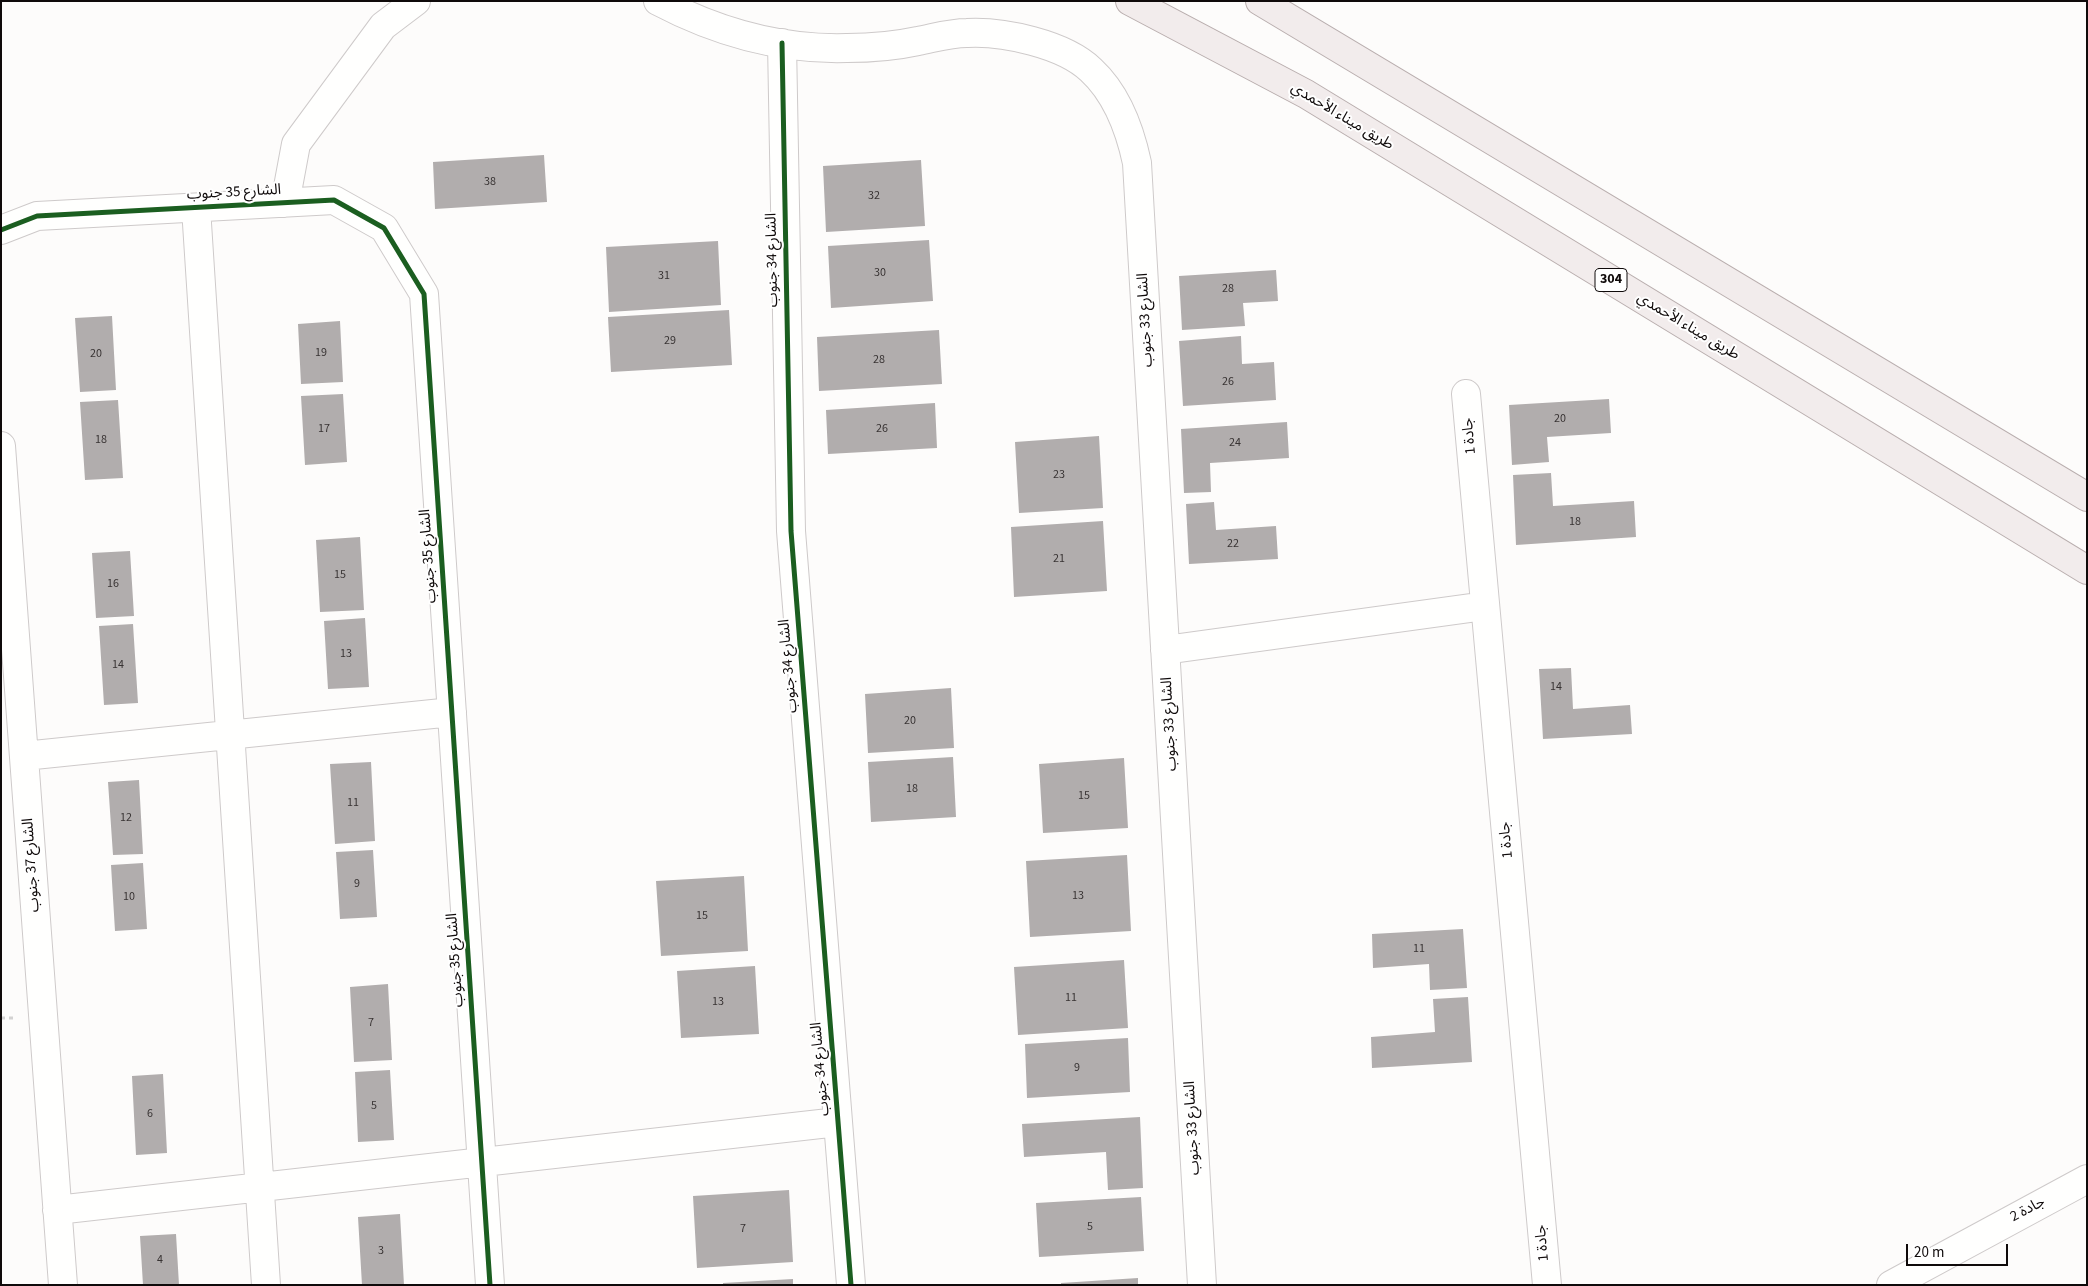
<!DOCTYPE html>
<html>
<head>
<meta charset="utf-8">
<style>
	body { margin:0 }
	#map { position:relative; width:2088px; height:1286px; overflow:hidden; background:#fdfcfb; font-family:"Source Sans 3",sans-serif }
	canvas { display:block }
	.frame { position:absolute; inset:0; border:2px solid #0f0a0a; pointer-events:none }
	.scale { position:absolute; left:1906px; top:1244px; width:102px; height:22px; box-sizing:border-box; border:2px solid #0f0a0a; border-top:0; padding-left:6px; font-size:15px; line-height:18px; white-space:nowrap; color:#0f0a0a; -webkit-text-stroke:4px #fff; paint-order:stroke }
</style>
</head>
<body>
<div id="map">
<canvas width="2088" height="1286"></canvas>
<div class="frame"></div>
<div class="scale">20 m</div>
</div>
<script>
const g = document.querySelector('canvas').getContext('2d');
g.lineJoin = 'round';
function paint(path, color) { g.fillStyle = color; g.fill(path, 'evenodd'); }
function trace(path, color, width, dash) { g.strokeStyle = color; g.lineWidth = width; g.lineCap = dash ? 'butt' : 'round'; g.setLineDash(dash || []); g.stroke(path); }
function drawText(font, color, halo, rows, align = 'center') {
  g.font = font + ' "Source Sans 3","Noto Sans Arabic",sans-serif'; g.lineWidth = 4; g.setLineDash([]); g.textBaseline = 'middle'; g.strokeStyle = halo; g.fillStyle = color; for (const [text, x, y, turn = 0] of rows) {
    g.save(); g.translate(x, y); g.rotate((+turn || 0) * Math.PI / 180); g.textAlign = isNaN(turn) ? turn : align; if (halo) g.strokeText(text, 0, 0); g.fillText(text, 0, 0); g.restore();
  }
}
paint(new Path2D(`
	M544,155L547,202L435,209L433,162Z
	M921,160L925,226L826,232L823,166Z
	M929,240L933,301L831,308L828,246Z
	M718,241L721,305L609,312L606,247Z
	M1276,270L1278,301L1243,303L1245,326L1182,330L1179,276Z
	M729,310L732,365L611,372L608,317Z
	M112,316L116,390L80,392L75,318Z
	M340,321L343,382L301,384L298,324Z
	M939,330L942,384L819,391L817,337Z
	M1241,336L1242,364L1274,362L1276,400L1183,406L1179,341Z
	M343,394L347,462L305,465L301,396Z
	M1609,399L1611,433L1547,437L1549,462L1512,465L1509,405Z
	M118,400L123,478L85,480L80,402Z
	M935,403L937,448L828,454L826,410Z
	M1287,422L1289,458L1210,463L1211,492L1184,493L1181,429Z
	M1099,436L1103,508L1019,513L1015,442Z
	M1551,473L1553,506L1634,501L1636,537L1516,545L1513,475Z
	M1214,502L1216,530L1276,526L1278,559L1189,564L1186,504Z
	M1103,521L1107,591L1014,597L1011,527Z
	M360,537L364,610L320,612L316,540Z
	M130,551L134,616L96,618L92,553Z
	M365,618L369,687L328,689L324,621Z
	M133,624L138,703L104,705L99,626Z
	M1571,668L1573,709L1630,705L1632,734L1543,739L1539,669Z
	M951,688L954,748L868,753L865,694Z
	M953,757L956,817L871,822L868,762Z
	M1124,758L1128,828L1043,833L1039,764Z
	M371,762L375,841L335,844L330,764Z
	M139,780L143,854L113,855L108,782Z
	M373,850L377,917L340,919L336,852Z
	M1127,855L1131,931L1030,937L1026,861Z
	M143,863L147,929L115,931L111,865Z
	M744,876L748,951L661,956L656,881Z
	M1463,929L1467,988L1430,990L1429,964L1373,968L1372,934Z
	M1124,960L1128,1028L1018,1035L1014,967Z
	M755,966L759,1034L681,1038L677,971Z
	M388,984L392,1060L354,1062L350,987Z
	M1468,997L1472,1062L1372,1068L1371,1037L1435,1032L1433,999Z
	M1128,1038L1130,1092L1027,1098L1025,1044Z
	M390,1070L394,1140L358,1142L355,1072Z
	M163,1074L167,1153L136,1155L132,1076Z
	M1140,1117L1143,1188L1108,1190L1106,1152L1024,1157L1022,1124Z
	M789,1190L793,1262L697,1268L693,1196Z
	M1141,1197L1144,1251L1039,1257L1036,1203Z
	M400,1214L404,1285H362L358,1217Z
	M176,1234L179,1285H143L140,1236Z
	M1138,1278V1285H1061V1283Z
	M793,1279V1285H723V1283Z`), '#b1adad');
const minor = new Path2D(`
	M658,1C717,32 780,50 847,48C870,48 895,46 918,41C934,38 950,33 967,33C1003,31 1064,44 1091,70C1117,94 1130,130 1137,163L1202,1285
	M782,43L791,531L851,1285
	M285,203L296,144L383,26L416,1
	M196,208L266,1285
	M1,230L37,216L334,200L384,228L424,294L490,1285
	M1466,394L1547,1285
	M1,446L63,1285
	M1165,650L1485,606
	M24,756L452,712
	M57,1210L838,1122
	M1891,1285L2087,1179`);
const major = new Path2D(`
	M1130,1L1306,94L2087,570
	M1260,1L2087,497`);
trace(minor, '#cecaca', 30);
trace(major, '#b9aeae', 30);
trace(new Path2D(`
	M1,1018H13`), '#d3d2d2', 3, [4, 4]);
trace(minor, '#fffffe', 28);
trace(major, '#f2ecec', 28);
trace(new Path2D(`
	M782,43L791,531L851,1285
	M1,230L37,216L334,200L384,228L424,294L490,1285`), '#1b5e20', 5);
drawText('12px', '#383333', null, [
	["38",490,182],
	["32",874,196],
	["30",880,273],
	["31",664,276],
	["28",1228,289],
	["29",670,341],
	["19",321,353],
	["20",96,354],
	["28",879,360],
	["26",1228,382],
	["20",1560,419],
	["17",324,429],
	["26",882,429],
	["18",101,440],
	["24",1235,443],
	["23",1059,475],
	["18",1575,522],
	["22",1233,544],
	["21",1059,559],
	["15",340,575],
	["16",113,584],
	["13",346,654],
	["14",118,665],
	["14",1556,687],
	["20",910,721],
	["18",912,789],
	["15",1084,796],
	["11",353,803],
	["12",126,818],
	["9",357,884],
	["13",1078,896],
	["10",129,897],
	["15",702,916],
	["11",1419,949],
	["11",1071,998],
	["13",718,1002],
	["7",371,1023],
	["9",1077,1068],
	["5",374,1106],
	["6",150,1114],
	["5",1090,1227],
	["7",743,1229],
	["3",381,1251],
	["4",160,1260]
]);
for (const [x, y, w] of [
	[1611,280,32]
]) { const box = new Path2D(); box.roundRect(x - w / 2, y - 11.5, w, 23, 4); g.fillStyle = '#fff'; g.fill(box); trace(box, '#0f0a0a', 1); }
drawText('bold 14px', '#0f0a0a', null, [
	["304",1611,280]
]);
drawText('15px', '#0f0a0a', '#fff', [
	["طريق ميناء الأحمدي",1342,117,31],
	["الشارع 35 جنوب",234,193,-3],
	["الشارع 34 جنوب",773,260,-91],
	["الشارع 33 جنوب",1146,320,-93],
	["طريق ميناء الأحمدي",1688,327,31],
	["جادة 1",1470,436,-95],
	["الشارع 35 جنوب",429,556,-94],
	["الشارع 34 جنوب",789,666,-95],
	["الشارع 33 جنوب",1170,724,-93],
	["جادة 1",1507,840,-95],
	["الشارع 37 جنوب",32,865,-94],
	["الشارع 35 جنوب",456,960,-94],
	["الشارع 34 جنوب",821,1069,-95],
	["الشارع 33 جنوب",1193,1128,-93],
	["جادة 2",2028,1210,-28],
	["جادة 1",1543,1243,-95]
]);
</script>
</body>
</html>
